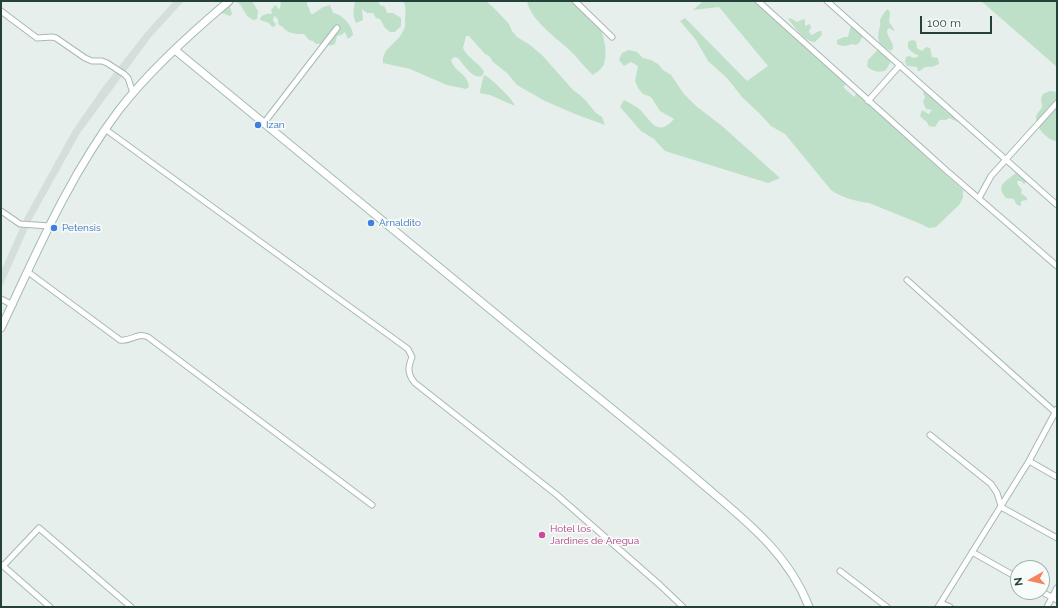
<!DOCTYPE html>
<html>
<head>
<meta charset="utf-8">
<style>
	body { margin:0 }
	#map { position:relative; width:1058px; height:608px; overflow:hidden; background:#e6efeb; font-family:Raleway,sans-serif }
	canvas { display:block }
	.frame { position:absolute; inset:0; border:2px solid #24423a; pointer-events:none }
	.north { position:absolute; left:1010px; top:560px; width:40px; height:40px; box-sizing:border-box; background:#f7fbf9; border:1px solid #a3b1ad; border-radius:50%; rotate:262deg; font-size:11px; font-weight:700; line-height:16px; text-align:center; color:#24423a }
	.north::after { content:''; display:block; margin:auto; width:14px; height:18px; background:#f4845f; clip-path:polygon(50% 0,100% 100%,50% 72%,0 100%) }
	.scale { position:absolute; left:920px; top:16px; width:72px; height:18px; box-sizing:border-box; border:2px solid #24423a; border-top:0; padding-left:5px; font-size:12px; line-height:14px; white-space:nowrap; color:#24423a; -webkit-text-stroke:3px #f7fbf9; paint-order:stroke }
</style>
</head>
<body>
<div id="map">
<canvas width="1058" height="608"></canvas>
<div class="frame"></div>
<div class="north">N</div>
<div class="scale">100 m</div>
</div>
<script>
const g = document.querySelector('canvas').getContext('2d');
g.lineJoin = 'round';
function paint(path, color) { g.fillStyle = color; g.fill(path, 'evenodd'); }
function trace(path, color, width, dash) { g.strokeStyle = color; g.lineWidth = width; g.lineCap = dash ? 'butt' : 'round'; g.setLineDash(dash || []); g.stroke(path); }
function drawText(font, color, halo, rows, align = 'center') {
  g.font = font + ' Raleway,sans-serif'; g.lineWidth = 3.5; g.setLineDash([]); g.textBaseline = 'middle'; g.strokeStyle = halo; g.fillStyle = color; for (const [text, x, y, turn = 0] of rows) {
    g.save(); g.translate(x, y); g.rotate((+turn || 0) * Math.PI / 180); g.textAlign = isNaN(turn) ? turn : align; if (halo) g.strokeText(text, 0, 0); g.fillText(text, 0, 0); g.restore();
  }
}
paint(new Path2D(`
	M174,1H184L151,37L80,133L32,219L1,289V271L25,217L73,130L103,87L145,33Z`), '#d4dfda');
paint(new Path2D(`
	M227,1H252L258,11L257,19L253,20L247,16L240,4L235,1L230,7L232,14L230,16L219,12Z
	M278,1H307V5L309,8L311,14H313L323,7L330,5L333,13C342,14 353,26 353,35L348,39L345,32L341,35L337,36L335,44C329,48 322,43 316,44L313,41L309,40L304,34C296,34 287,34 282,26H280L278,23V19L274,16L273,21L276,24L274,27L271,26L269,23L260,20C260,15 267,13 272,14L271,9H272L274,6L276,5L278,9L280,8L281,3Z
	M355,1H378L380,5L385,7L387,13H393L401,18V26L395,32H390L385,28L380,19L376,18L373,13H367L362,9L363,20L356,23C352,15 354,8 355,1Z
	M403,1H478L487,2L493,7L509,24L512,31L517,37L530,45L542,55L573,90L580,95L586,101L596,113L602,117L605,125L575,114L545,101L517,85L507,73L493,62L489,56L485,54L469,36H466L463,48C468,59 479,62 484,72L482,76C472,79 464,65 458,58L454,57L451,60C456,74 467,72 469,87L466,89L447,85L410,69L383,63C381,48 400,42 404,29C406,26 405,23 405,19C405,12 407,8 403,1Z
	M527,1H581C586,10 592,16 598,24C604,33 608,54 604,64C602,69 597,72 593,75C583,66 575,54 565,46C552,35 530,18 527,1Z
	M703,1H757L847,83L843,87L854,97L858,91L922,153L963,190V198L959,205L936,227L929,228L921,224L869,203C858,202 840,197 831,190L785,134L771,126L760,114L742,97L727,78L708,61L696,40L680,21L685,18L747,81L768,66L719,7L693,10Z
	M981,1H1057V67Z
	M887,9L890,12L889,22L894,29V31L889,28L887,30C887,37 893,41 893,48L891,51C878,46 876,39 880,26C881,21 879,25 880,20C881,17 885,12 887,9Z
	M790,18L797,22L804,19L805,20V26L810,24L811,28L809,31L810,34L812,35L819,31H821L822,35L815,42C804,42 795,27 788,19Z
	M851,25L863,36L859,43L856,45L852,44C848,46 841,47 837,44V40L844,37H848Z
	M912,40L916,41L917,48L922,51L926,47L930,48L932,57L938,58L939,64L932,67C927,66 923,67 920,71H918L917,67L907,66L905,62L906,57L909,56L914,58L919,56L912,52L908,48V42Z
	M879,48L890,57V63L886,70C880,73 872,72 867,66L868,60Z
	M629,50L637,52L643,58L651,60L658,64L663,70L671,75L684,94L696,106L722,126L780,178L768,183L665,151L654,139L641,131L620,107L624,100C629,103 634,105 638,108C651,119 656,139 674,119L660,111L651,97L643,94L638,88L635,81L638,66L631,62L624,66L619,60L622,53Z
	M484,75C490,77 513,99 515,106L490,95L480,93C480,90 483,78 484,75Z
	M924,91H926C931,96 937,104 944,107L945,112L948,110L960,121L958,122L949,118L946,120C938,119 939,121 935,127L929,126L926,121L924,120L920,116L922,110L929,114L932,110L926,109L923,102L925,97L923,93Z
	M1050,91L1057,92V141C1048,141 1035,127 1036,118C1036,113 1040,111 1042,107L1041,98L1043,94Z
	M1017,171L1029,180L1024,184L1021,181H1017L1018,185L1022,190L1021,193L1027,198V200L1021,201V205L1020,206L1016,204L1014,199L1006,198C993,183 1011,180 1017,171Z`), '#bfe0c8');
const street = new Path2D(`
	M575,1L612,37
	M758,1L947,171L1057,266
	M827,1L1057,205
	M1,11L37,38L52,37L56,38L85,58L92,61H102L107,63L124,74L128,78L133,93
	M868,101L900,65
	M264,123L337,28
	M105,129L408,349L412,357C408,367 407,374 415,383L557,495L661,586L683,607
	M979,198L991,176L1057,103
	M1,211L20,224L50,226
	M28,272L120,340C131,342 136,332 148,337L372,505
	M907,280L1056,413
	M1,299L13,305
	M930,435L991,484L997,493L1001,506
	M1029,461L1057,477
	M1001,507L1057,538
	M972,552L1018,578
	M2,565L50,607
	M3,566L39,528L131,607
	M840,571L887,607
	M1042,592L1057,600
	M941,603L950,607
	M938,607L1029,461L1057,409
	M1047,607L1057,588`);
const secondary = new Path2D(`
	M175,50C299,152 423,254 547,356C595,395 644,434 692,475C738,515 786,548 809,607
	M1,328C36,254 69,176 119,110C149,71 191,33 229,1`);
trace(street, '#a8b8b2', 7);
trace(secondary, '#a4bbb3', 9);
trace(street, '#fff', 5);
trace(secondary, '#fff', 7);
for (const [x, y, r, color] of [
	[258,125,4,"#3f7fe0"],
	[371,223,4,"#3f7fe0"],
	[54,228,4,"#3f7fe0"],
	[542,535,4,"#d1479c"]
]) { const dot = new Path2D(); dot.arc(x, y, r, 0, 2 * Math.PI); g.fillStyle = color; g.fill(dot); trace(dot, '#f7fbf9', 1.5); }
drawText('10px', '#366cbe', '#f7fbf9', [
	["Izan",266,125],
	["Arnaldito",379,223],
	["Petensis",62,228]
], 'left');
drawText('10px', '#b23c85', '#f7fbf9', [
	["Hotel los",550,529],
	["Jardines de Aregua",550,541]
], 'left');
</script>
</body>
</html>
